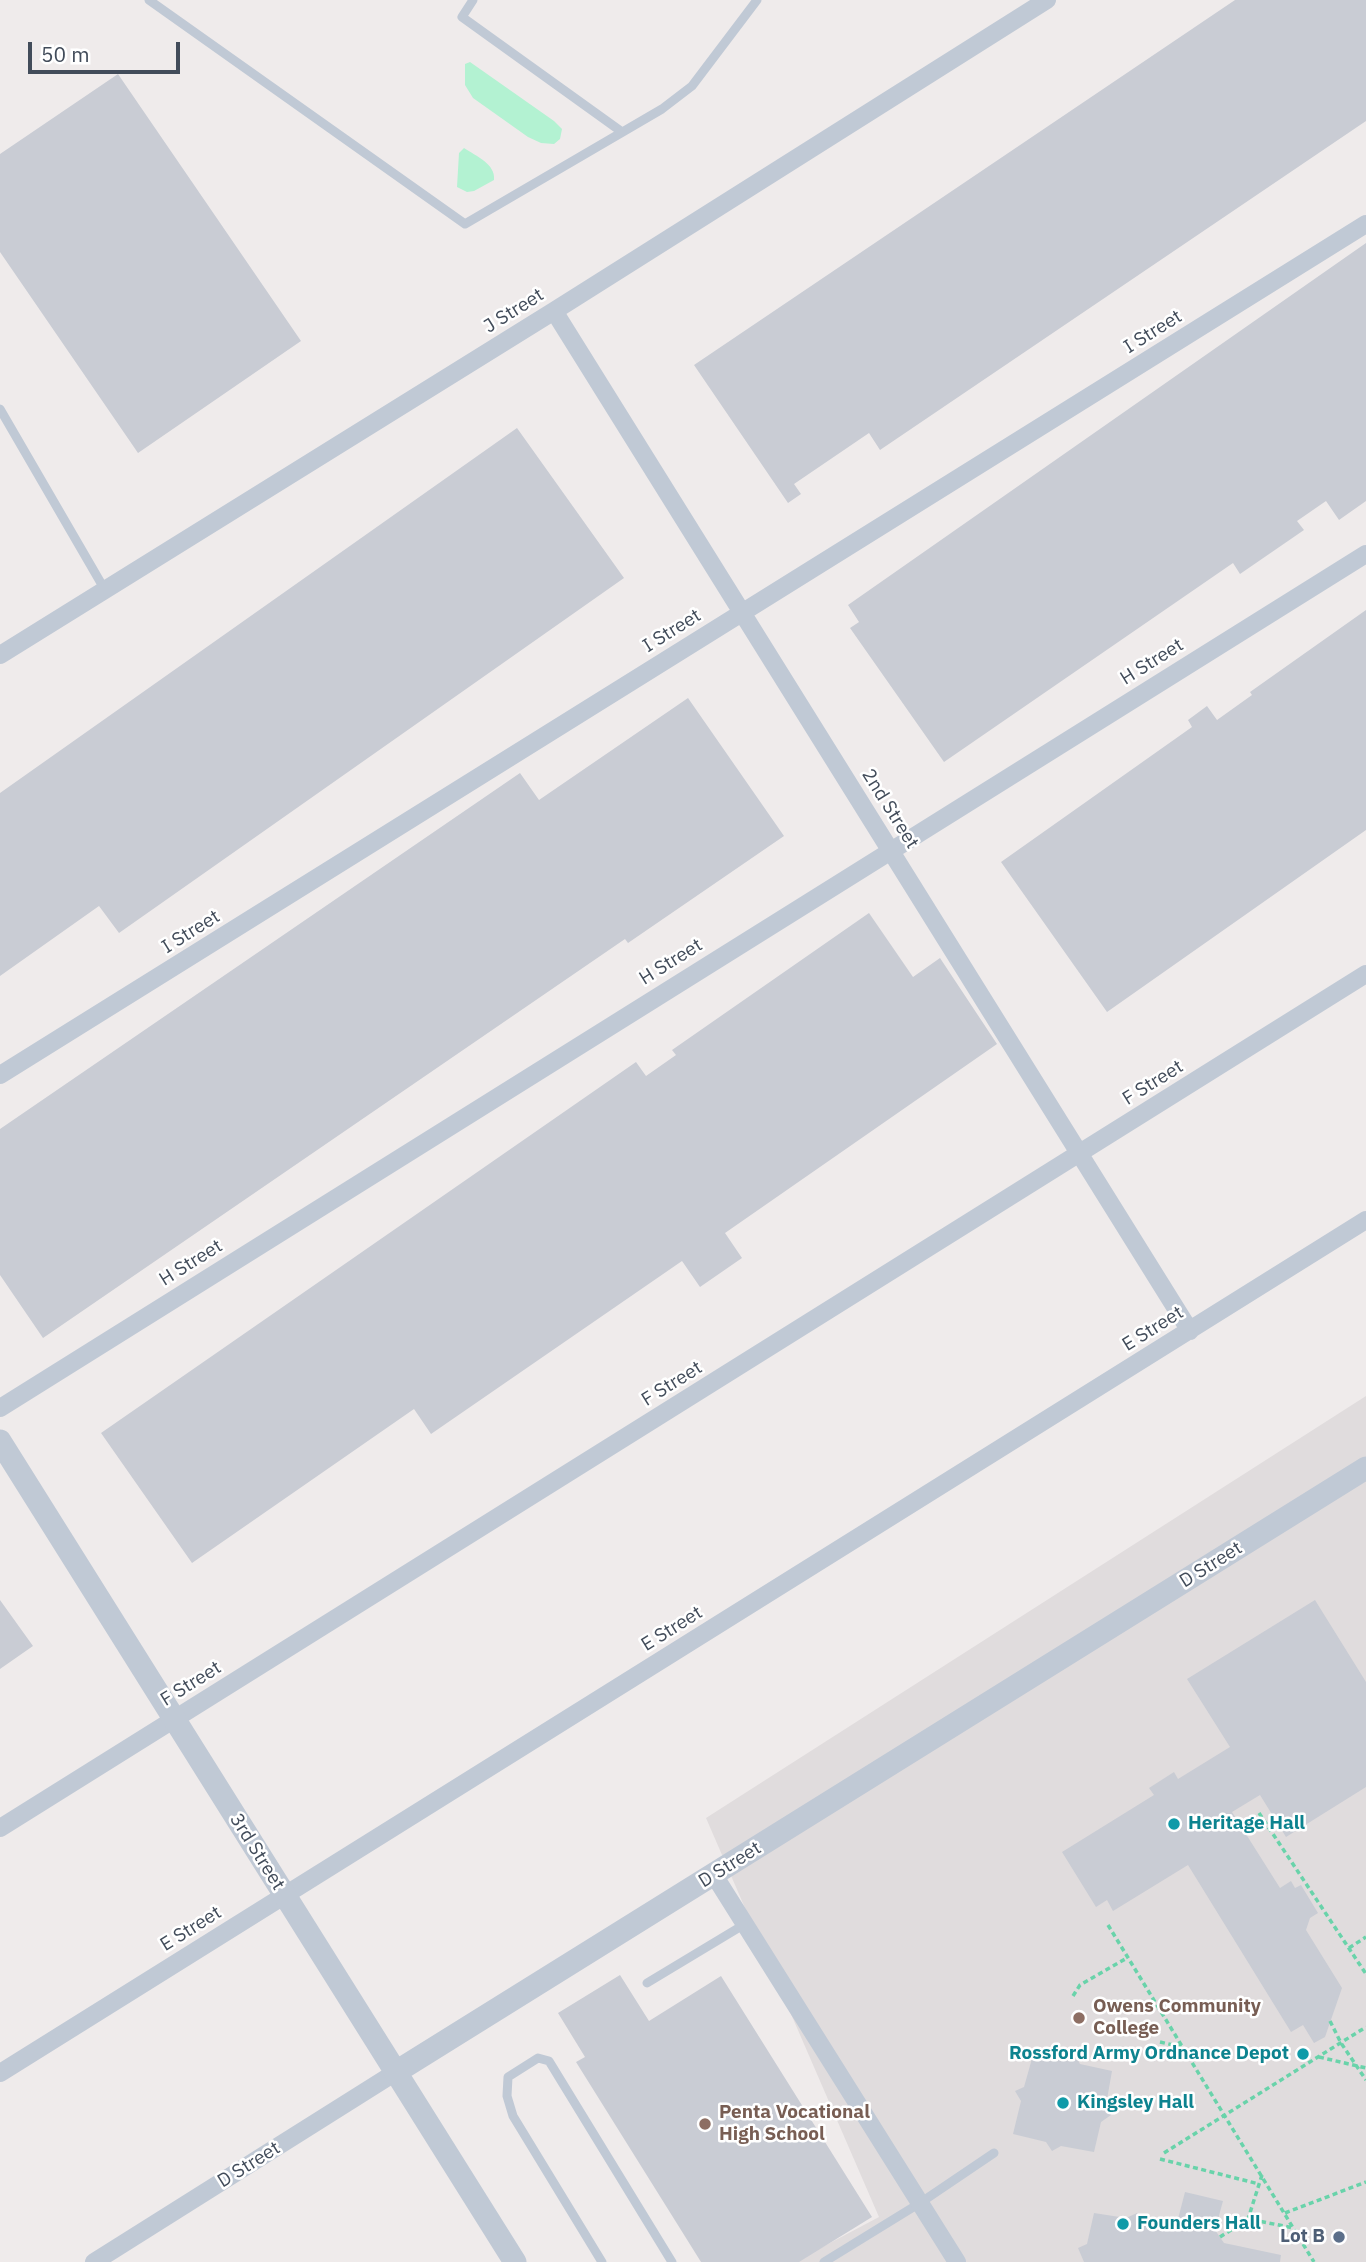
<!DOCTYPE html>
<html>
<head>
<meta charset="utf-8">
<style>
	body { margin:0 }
	#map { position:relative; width:1366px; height:2262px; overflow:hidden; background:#efebeb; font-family:"IBM Plex Sans",sans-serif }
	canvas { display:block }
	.scale { position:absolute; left:28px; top:42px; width:152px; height:32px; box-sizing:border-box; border:4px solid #424c5a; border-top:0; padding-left:9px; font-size:21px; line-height:24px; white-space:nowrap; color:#424c5a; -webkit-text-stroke:5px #fff; paint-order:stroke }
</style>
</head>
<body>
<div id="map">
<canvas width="1366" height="2262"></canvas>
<div class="scale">50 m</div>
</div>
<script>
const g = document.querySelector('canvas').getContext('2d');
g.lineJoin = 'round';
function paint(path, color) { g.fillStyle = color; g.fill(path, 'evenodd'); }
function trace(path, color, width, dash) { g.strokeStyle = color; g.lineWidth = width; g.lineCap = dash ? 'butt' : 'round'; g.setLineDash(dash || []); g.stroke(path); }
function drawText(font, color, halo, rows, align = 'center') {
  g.font = font + ' "IBM Plex Sans",sans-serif'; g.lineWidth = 5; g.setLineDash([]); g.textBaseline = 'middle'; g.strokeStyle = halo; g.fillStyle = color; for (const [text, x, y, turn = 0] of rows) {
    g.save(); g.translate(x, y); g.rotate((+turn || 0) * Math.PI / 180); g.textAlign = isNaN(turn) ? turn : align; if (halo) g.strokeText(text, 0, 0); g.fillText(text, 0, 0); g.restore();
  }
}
paint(new Path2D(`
	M1366,1396V2262H794L879,2217L706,1818Z`), '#e0dcdd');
paint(new Path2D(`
	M470,62L554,121L562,129L560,139L554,144L541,143L528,137L473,98L465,85V64Z
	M464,148C476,156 496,164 494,180L474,191L467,192L457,187L459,153Z`), '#b3f2d2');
paint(new Path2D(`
	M1235,0H1366V121L880,450L869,433L794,484L801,494L788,503L694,365Z
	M118,74L301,341L138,453L0,252V154Z
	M1366,243V501L1339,520L1326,501L1297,521L1304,530L1240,574L1233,563L944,762L850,628L859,622L848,605Z
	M517,428L624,578L119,933L99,906L0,976V793Z
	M1366,610V830L1107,1012L1001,862L1192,727L1188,720L1207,706L1217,720L1252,695L1250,692Z
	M688,698L784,836L628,943L625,939L43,1338L0,1275V1129L520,773L539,800Z
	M869,913L913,977L940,958L997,1044L725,1233L742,1258L700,1287L682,1261L431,1434L414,1409L192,1563L101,1433L636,1062L646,1076L676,1055L672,1050Z
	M0,1600L33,1646L0,1669Z
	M1315,1600L1366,1682V1787L1286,1837L1260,1795L1232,1812L1280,1888L1291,1881L1295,1888L1301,1885L1318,1913L1310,1918L1306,1930L1342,1988L1325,2037L1314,2043L1303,2025L1291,2032L1188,1865L1113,1911L1107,1900L1096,1907L1062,1852L1154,1795L1149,1788L1174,1772L1178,1779L1230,1747L1187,1679Z
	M620,1975L649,2021L721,1976L872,2217L799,2262H701L576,2062L585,2057L558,2013Z
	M1033,2055L1065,2061L1075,2055L1080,2064L1112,2071L1106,2105L1111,2115L1101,2122L1094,2152L1061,2146L1052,2151L1046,2142L1013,2134L1021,2101L1015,2091L1024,2087Z
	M1185,2192L1223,2201L1215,2230L1224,2243L1281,2255L1280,2262H1084L1078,2248L1087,2244L1094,2213L1126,2218L1137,2213L1143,2221L1168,2228L1178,2219Z`), '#c9ccd4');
trace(new Path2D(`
	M1259,1813L1366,1974
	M1108,1925L1314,2262
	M1349,1948L1366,1937
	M1073,1996L1080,1985L1127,1958
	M1330,2021L1341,2043L1366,2080
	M1160,2042L1182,2047
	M1319,2057L1366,2068
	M1164,2153L1366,2027
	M1160,2159L1259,2184
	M1262,2175L1248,2219L1294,2228
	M1285,2213L1366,2182
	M1220,2237L1248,2219`), '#69d3aa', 3.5, [5, 3.5]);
trace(new Path2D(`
	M149,0L465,224L662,109L692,86L757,0
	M473,0L462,17L622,132
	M0,409L105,590
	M647,1983L745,1924
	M602,2262L513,2116L507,2096L508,2077L538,2058L549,2061L672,2262
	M824,2262L920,2203L994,2153`), '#c0c9d5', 9);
trace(new Path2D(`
	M554,311L1190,1331
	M0,655L554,311L1047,0
	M0,1075L1366,224
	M0,1408L1366,554
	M0,1828L1366,974
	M714,1875L957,2262
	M0,2073L1366,1220
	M94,2262L396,2072`), '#c0c9d5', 18);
trace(new Path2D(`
	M0,1441L515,2262
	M396,2072L1366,1468`), '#c0c9d5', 23);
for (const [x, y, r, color] of [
	[1174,1824,7,"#0f9aa8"],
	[1079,2018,7,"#8d6e63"],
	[1303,2054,7,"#0f9aa8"],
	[1063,2103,7,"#0f9aa8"],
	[705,2124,7,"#8d6e63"],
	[1123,2224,7,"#0f9aa8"],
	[1339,2237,7,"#5c6f8a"]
]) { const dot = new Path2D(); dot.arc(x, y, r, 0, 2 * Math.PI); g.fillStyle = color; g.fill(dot); trace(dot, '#fff', 2.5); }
drawText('19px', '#424c5a', '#fff', [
	["J Street",514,311,-32],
	["I Street",1153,332,-32],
	["I Street",672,631,-32],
	["H Street",1152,662,-32],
	["2nd Street",890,809,58],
	["I Street",191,932,-32],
	["H Street",671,962,-32],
	["F Street",1153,1083,-32],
	["H Street",191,1263,-32],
	["E Street",1153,1329,-32],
	["F Street",672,1384,-32],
	["D Street",1211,1565,-32],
	["E Street",672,1629,-32],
	["F Street",191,1684,-32],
	["3rd Street",257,1852,58],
	["D Street",730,1865,-32],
	["E Street",191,1929,-32],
	["D Street",249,2165,-32]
]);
drawText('bold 19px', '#0d838f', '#fff', [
	["Heritage Hall",1188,1824],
	["Rossford Army Ordnance Depot",1289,2054,"right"],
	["Kingsley Hall",1077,2103],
	["Founders Hall",1137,2224]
], 'left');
drawText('bold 19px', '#785e54', '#fff', [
	["Owens Community",1093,2007],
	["College",1093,2029],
	["Penta Vocational",719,2113],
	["High School",719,2135]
], 'left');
drawText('bold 19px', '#4e5e75', '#fff', [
	["Lot B",1325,2237]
], 'right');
</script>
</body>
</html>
